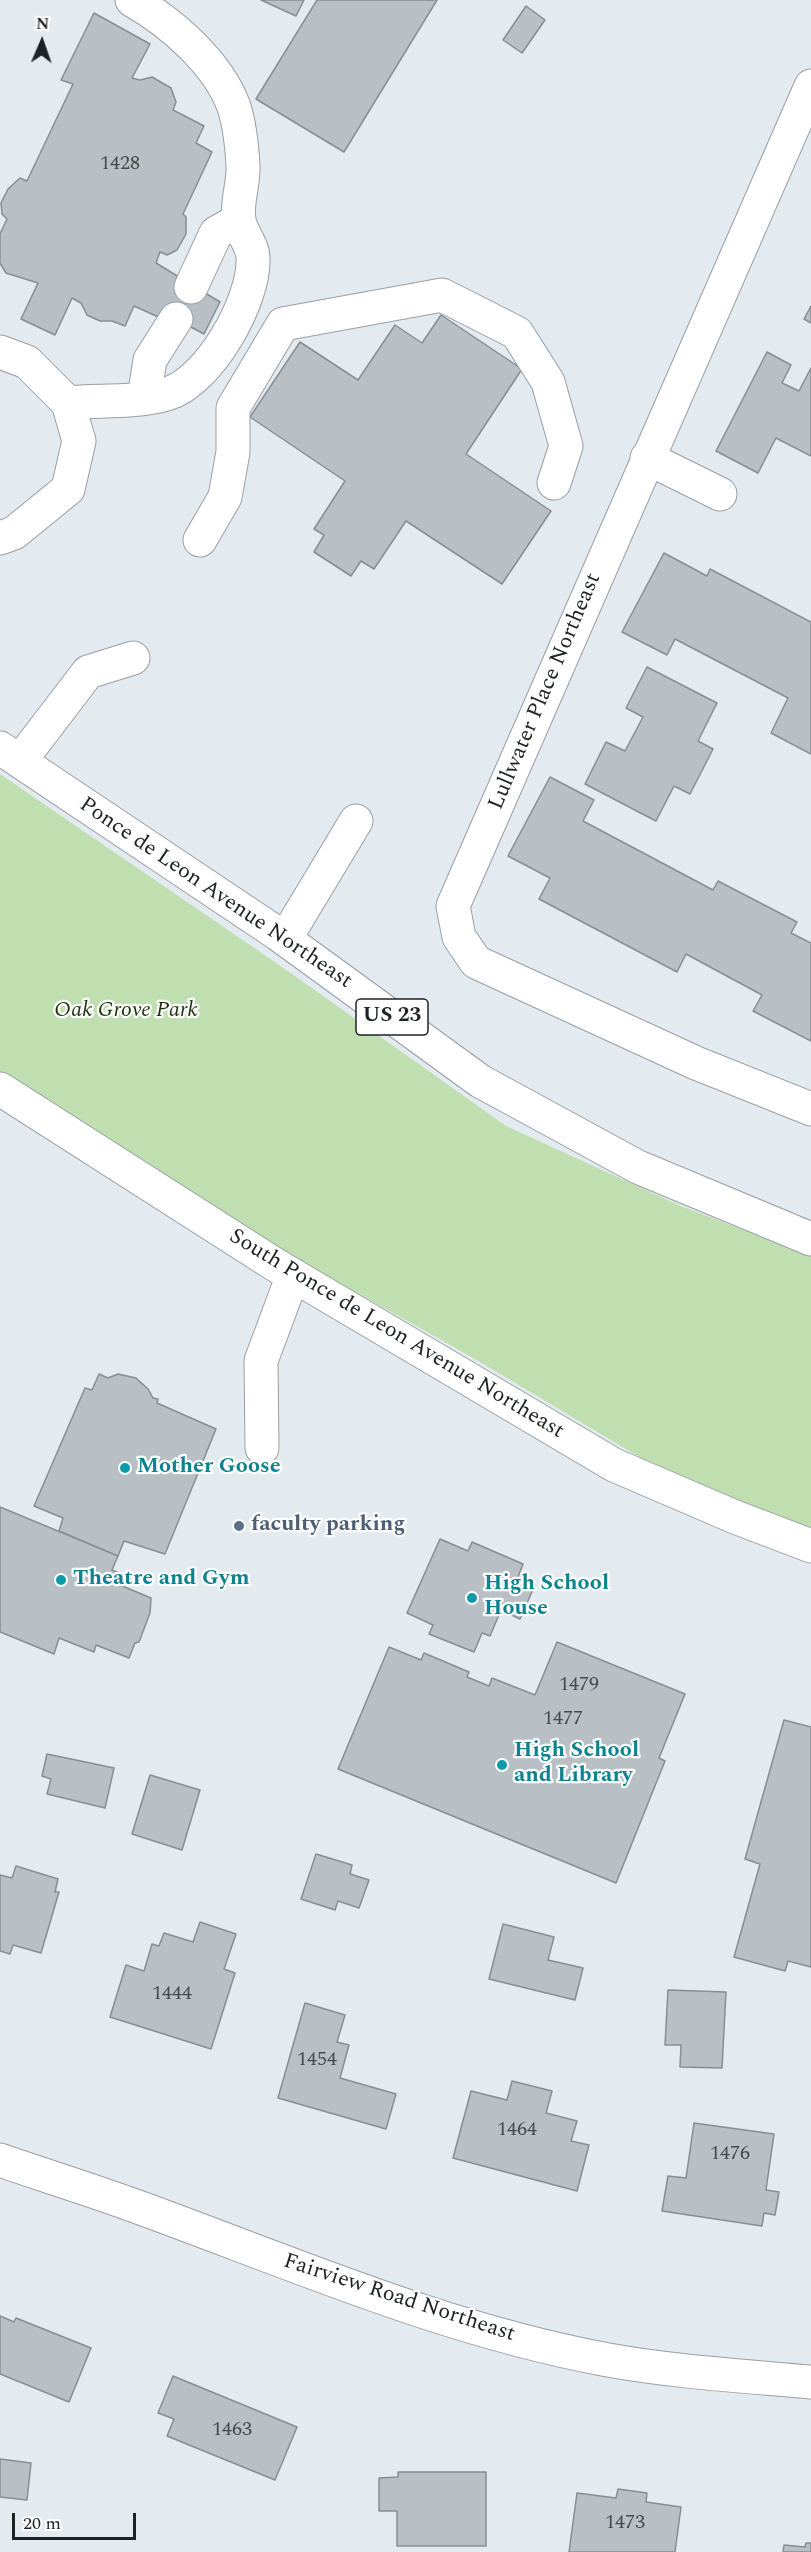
<!DOCTYPE html>
<html>
<head>
<meta charset="utf-8">
<style>
	body { margin:0 }
	#map { position:relative; width:811px; height:2552px; overflow:hidden; background:#e3eaf0; font-family:Spectral,serif }
	canvas { display:block }
	.north { position:absolute; left:12px; top:12px; width:60px; height:60px; -webkit-text-stroke:4px #fff; paint-order:stroke; rotate:2deg; font-size:16px; font-weight:700; line-height:24px; text-align:center; color:#1f2224 }
	.north::after { content:''; display:block; margin:auto; width:21px; height:27px; background:#1f2224; clip-path:polygon(50% 0,100% 100%,50% 72%,0 100%) }
	.scale { position:absolute; left:12px; top:2513px; width:124px; height:27px; box-sizing:border-box; border:3px solid #1f2224; border-top:0; padding-left:8px; font-size:18px; line-height:21px; white-space:nowrap; color:#1f2224; -webkit-text-stroke:4px #fff; paint-order:stroke }
</style>
</head>
<body>
<div id="map">
<canvas width="811" height="2552"></canvas>
<div class="north">N</div>
<div class="scale">20 m</div>
</div>
<script>
const g = document.querySelector('canvas').getContext('2d');
g.lineJoin = 'round';
function paint(path, color) { g.fillStyle = color; g.fill(path, 'evenodd'); }
function trace(path, color, width, dash) { g.strokeStyle = color; g.lineWidth = width; g.lineCap = dash ? 'butt' : 'round'; g.setLineDash(dash || []); g.stroke(path); }
function drawText(font, color, halo, rows, align = 'center') {
  g.font = font + ' Spectral,serif'; g.lineWidth = 4.5; g.setLineDash([]); g.textBaseline = 'middle'; g.strokeStyle = halo; g.fillStyle = color; for (const [text, x, y, turn = 0] of rows) {
    g.save(); g.translate(x, y); g.rotate((+turn || 0) * Math.PI / 180); g.textAlign = isNaN(turn) ? turn : align; if (halo) g.strokeText(text, 0, 0); g.fillText(text, 0, 0); g.restore();
  }
}
paint(new Path2D(`
	M0,774L285,969L506,1126L681,1206L811,1256V1546L698,1492L475,1359L148,1175L0,1083Z`), '#c0dfb0');
const building = new Path2D(`
	M261,0H304L296,16Z
	M317,0H437L344,152L256,99Z
	M526,6L545,20L522,53L503,40Z
	M94,13L150,44L132,78L140,80L152,77L171,88L176,102L173,110L204,126L196,143L212,152L183,214L186,217V234L177,250L167,255L160,252L156,263L220,302L204,334L168,315L165,320L134,306L125,326L112,321H100L87,315L81,303L72,298L55,335L21,319L38,283L6,273L0,263V234L7,219L2,214L1,203L8,189L20,178L27,181L73,84L61,80Z
	M811,306V323L804,319Z
	M441,315L522,369L466,454L551,511L502,584L406,521L374,569L361,561L351,576L314,552L324,535L314,529L345,481L250,417L300,342L358,380L395,325L422,343Z
	M767,352L791,365L782,383L799,391L811,368V456L776,438L758,473L716,451Z
	M664,553L707,576L710,569L811,622V754L771,733L788,698L675,639L667,655L622,632Z
	M647,667L717,703L698,741L713,749L690,794L674,786L656,821L585,784L606,742L625,751L643,717L626,708Z
	M550,777L594,800L583,821L713,890L718,881L797,922L791,933L811,943V1041L753,1011L762,995L686,954L677,972L539,899L550,878L508,856Z
	M99,1374L108,1378L118,1374L136,1378L148,1389L153,1398L158,1399L157,1403L216,1429L165,1554L124,1541L118,1556L59,1531L63,1518L34,1506L85,1388L92,1390Z
	M0,1507L118,1556L112,1570L123,1575L120,1585L151,1598L150,1613L139,1642L135,1643L129,1658L96,1645L94,1652L59,1638L54,1654L0,1632Z
	M440,1539L468,1551L472,1542L523,1564L518,1577L535,1585L520,1619L501,1610L490,1636L482,1633L474,1652L429,1634L433,1625L407,1613Z
	M557,1642L685,1694L659,1758L665,1761L616,1883L338,1769L389,1647L421,1660L424,1653L469,1672L467,1677L489,1686L492,1678L535,1695Z
	M784,1720L811,1727V1967L788,1961L785,1971L734,1957L760,1864L745,1859Z
	M47,1754L114,1768L105,1808L47,1794L51,1779L42,1776Z
	M150,1775L200,1790L182,1850L132,1834Z
	M316,1854L352,1865L350,1874L369,1880L359,1908L338,1901L335,1910L301,1899Z
	M16,1866L58,1879L55,1892H59L41,1953L13,1945L10,1954L0,1951V1875L12,1878Z
	M200,1922L236,1934L224,1969L235,1973L211,2049L110,2017L126,1965L144,1971L152,1944L159,1946L164,1933L193,1942Z
	M503,1924L554,1937L548,1960L583,1968L575,2000L489,1979Z
	M668,1990L726,1992L722,2068L680,2067L681,2045H665Z
	M305,2003L345,2015L337,2042L349,2045L340,2078L396,2094L386,2129L278,2098Z
	M512,2081L552,2091L546,2113L577,2121L571,2141L589,2145L577,2191L453,2158L471,2091L507,2100Z
	M694,2123L774,2134L766,2190L779,2192L775,2215L764,2213L762,2226L662,2211L668,2176L686,2178Z
	M0,2316L14,2322L16,2318L91,2348L69,2402L0,2374Z
	M173,2376L297,2427L275,2480L167,2436L174,2419L158,2413Z
	M0,2459L31,2463L27,2500L0,2497Z
	M398,2472H486V2546H397V2511H379V2478L398,2477Z
	M618,2489L647,2493L646,2502L681,2507L675,2552H569L577,2493L616,2498Z
	M806,2543H811V2552H783L784,2545L805,2547Z`);
paint(building, '#b9c0c5');
trace(building, '#878e93', 1.5);
const minor = new Path2D(`
	M811,86L453,906L459,937L476,962L696,1063L811,1109
	M191,287L216,233L239,220
	M0,352L27,362L68,403L79,441L68,489L14,533L0,538
	M144,398L150,360L176,319
	M68,403C100,400 136,403 167,394C209,382 255,300 253,258C253,245 241,233 239,220C236,203 244,183 243,166C242,147 240,126 234,107C218,63 172,23 132,0
	M647,458L720,494
	M200,540L225,497L233,452V408L283,324L442,295L517,333L548,382L566,446L554,483
	M20,761L88,672L133,658
	M285,939L356,821
	M0,1089L274,1264L614,1465L735,1517L811,1546
	M262,1448L261,1361L293,1275
	M0,2160C46,2176 92,2190 138,2207C292,2263 445,2330 608,2360C675,2372 743,2376 811,2382`);
const highway = new Path2D(`
	M0,748L278,934L480,1081L638,1167L811,1239`);
trace(minor, '#999fa5', 35);
trace(highway, '#999fa5', 35);
trace(minor, '#fff', 33);
trace(highway, '#fff', 33);
for (const [x, y, r, color] of [
	[125,1468,6,"#0f9aa8"],
	[239,1526,6,"#5c6f8a"],
	[61,1580,6,"#0f9aa8"],
	[472,1598,6,"#0f9aa8"],
	[502,1765,6,"#0f9aa8"]
]) { const dot = new Path2D(); dot.arc(x, y, r, 0, 2 * Math.PI); g.fillStyle = color; g.fill(dot); trace(dot, '#fff', 2); }
drawText('20px', '#464a4c', null, [
	["1428",120,165],
	["1479",579,1686],
	["1477",563,1720],
	["1444",172,1995],
	["1454",317,2061],
	["1464",517,2131],
	["1476",730,2155],
	["1463",232,2431],
	["1473",625,2524]
]);
for (const [x, y, w] of [
	[392,1017,72]
]) { const box = new Path2D(); box.roundRect(x - w / 2, y - 18, w, 36, 4.5); g.fillStyle = '#fff'; g.fill(box); trace(box, '#1f2224', 1.5); }
drawText('bold 21px', '#1f2224', null, [
	["US 23",392,1017]
]);
drawText('22px', '#1f2224', '#fff', [
	["Lullwater Place Northeast",546,692,-67],
	["Ponce de Leon Avenue Northeast",215,894,34],
	["South Ponce de Leon Avenue Northeast",396,1335,31],
	["Fairview Road Northeast",399,2299,18]
]);
drawText('italic 22px', '#1b330d', '#fff', [
	["Oak Grove Park",126,1012]
]);
drawText('bold 22px', '#0d838f', '#fff', [
	["Mother Goose",137,1468],
	["Theatre and Gym",73,1580],
	["High School",484,1585],
	["House",484,1610],
	["High School",514,1752],
	["and Library",514,1777]
], 'left');
drawText('bold 22px', '#4e5e75', '#fff', [
	["faculty parking",251,1526]
], 'left');
</script>
</body>
</html>
